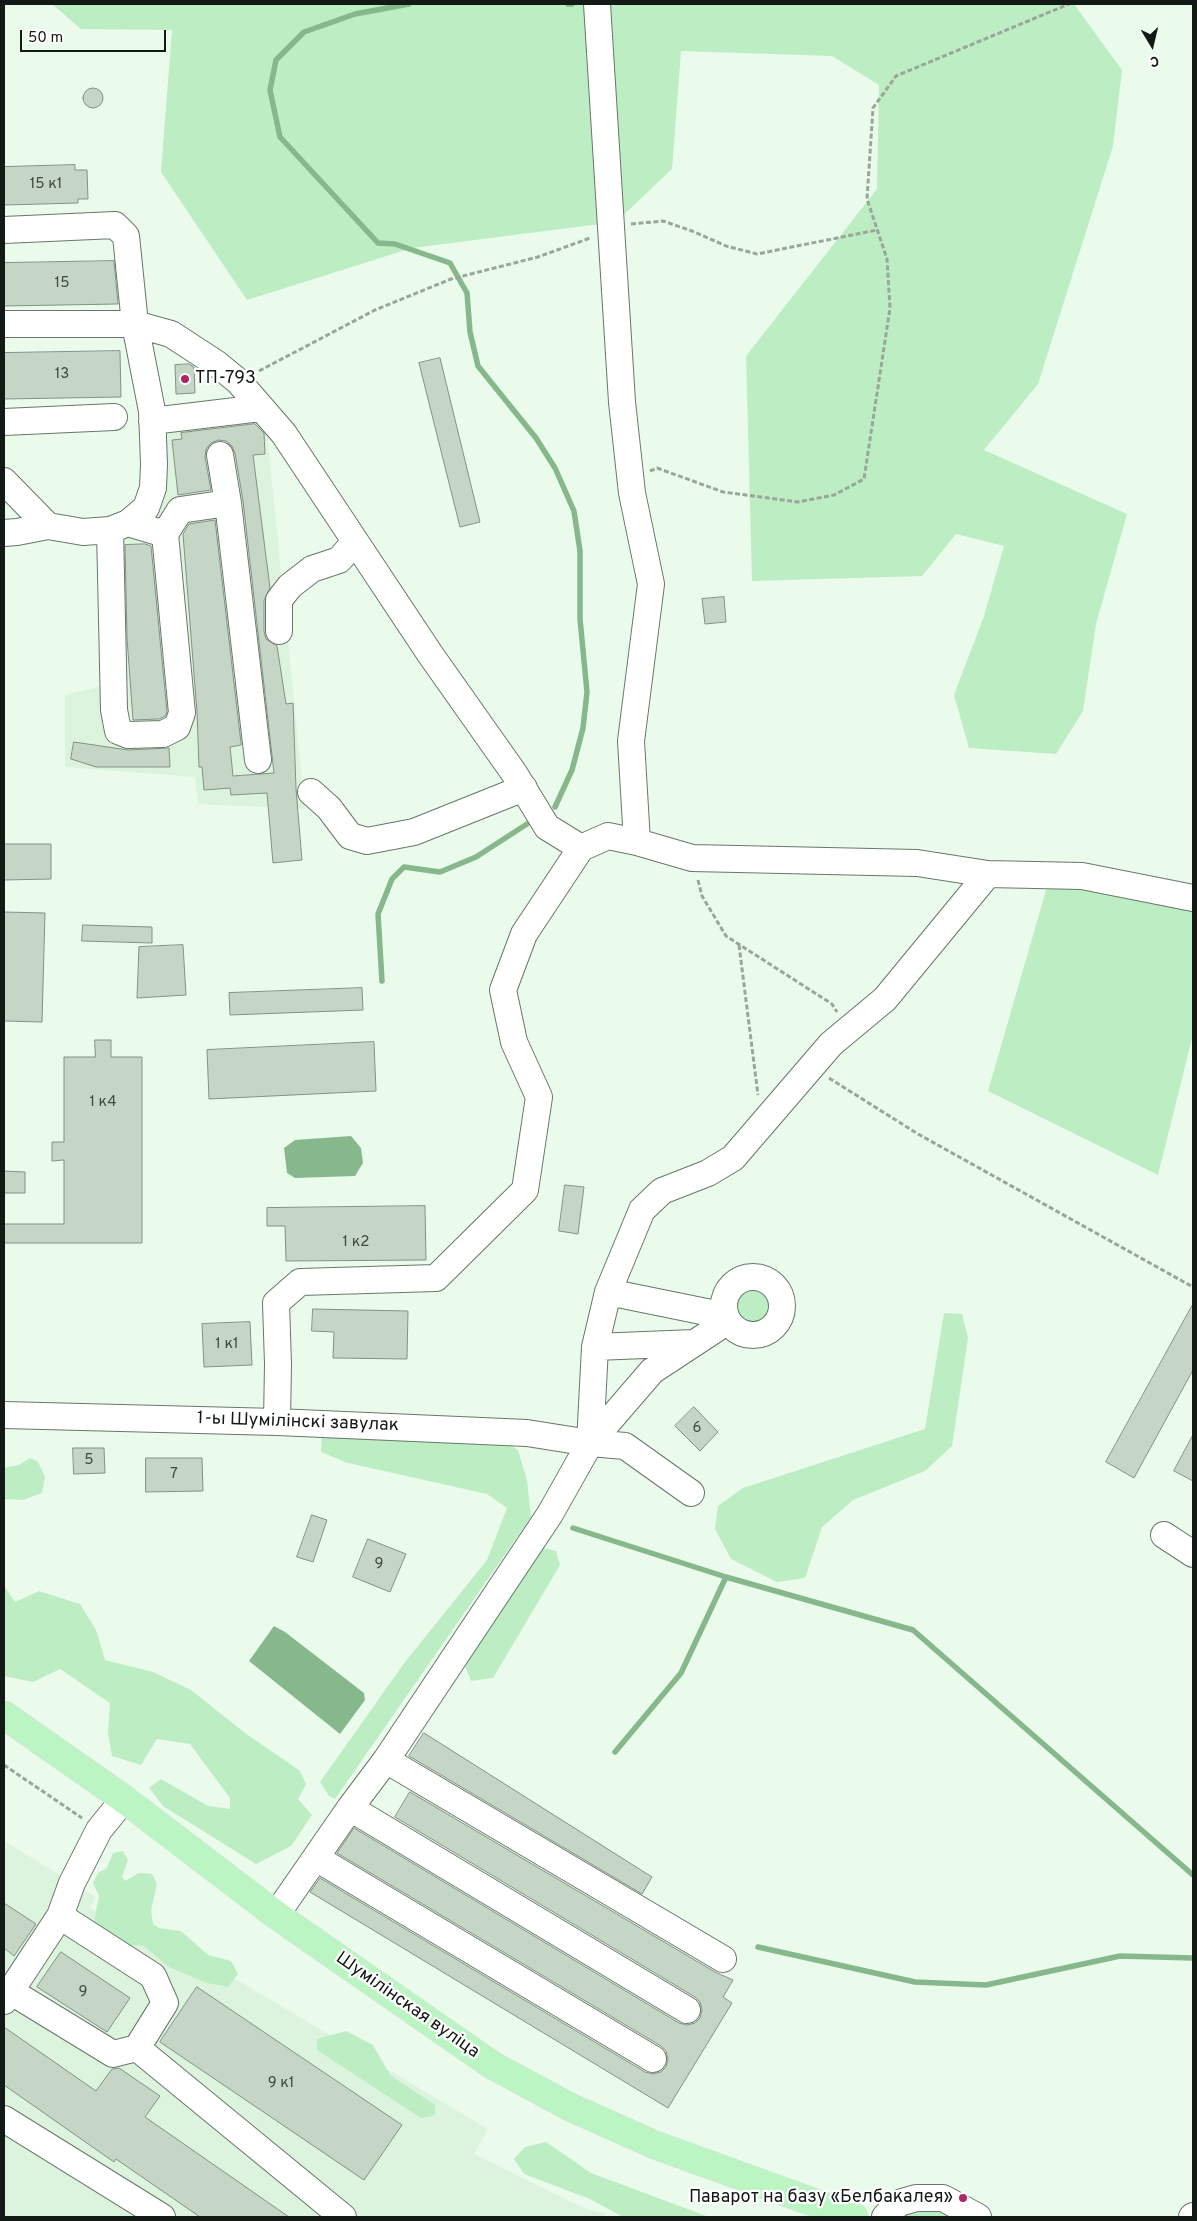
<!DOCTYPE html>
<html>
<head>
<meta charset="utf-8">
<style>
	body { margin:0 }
	#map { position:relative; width:1197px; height:2221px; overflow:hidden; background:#eafbec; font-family:Overpass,sans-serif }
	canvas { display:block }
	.frame { position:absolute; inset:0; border:5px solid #131914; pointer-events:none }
	.north { position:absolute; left:1127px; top:20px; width:50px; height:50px; -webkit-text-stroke:4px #fff; paint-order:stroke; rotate:171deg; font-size:14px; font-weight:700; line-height:20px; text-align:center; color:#131914 }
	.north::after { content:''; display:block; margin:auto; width:18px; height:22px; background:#131914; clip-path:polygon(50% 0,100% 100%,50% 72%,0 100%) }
	.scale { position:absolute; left:20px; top:30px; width:146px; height:22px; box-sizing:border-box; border:2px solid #131914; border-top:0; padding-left:6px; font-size:15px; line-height:18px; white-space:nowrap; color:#131914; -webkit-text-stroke:4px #fff; paint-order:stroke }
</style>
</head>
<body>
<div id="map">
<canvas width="1197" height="2221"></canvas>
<div class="frame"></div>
<div class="north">С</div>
<div class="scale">50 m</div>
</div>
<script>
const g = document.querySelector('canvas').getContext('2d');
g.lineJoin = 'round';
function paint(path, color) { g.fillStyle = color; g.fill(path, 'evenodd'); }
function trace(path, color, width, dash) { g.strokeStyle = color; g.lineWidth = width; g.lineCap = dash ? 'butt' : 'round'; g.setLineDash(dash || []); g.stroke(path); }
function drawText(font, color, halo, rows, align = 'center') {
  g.font = font + ' Overpass,sans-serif'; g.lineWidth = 4.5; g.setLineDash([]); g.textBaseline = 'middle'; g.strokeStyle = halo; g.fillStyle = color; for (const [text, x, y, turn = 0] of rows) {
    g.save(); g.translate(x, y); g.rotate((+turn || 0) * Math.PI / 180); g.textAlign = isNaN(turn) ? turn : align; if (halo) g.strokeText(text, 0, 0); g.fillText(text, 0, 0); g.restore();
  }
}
paint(new Path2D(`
	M265,413L305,809L198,804L195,777L65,767V695L102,686L98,552L160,506L161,422Z
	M4,1841L96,1897L90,1908L239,1981L488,2129L474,2154L584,2208L606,2214L603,2217H4Z`), '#dcf3de');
paint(new Path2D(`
	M52,4H1074L1122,70L1113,146L1038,384L984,450L1127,514L1096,624L1083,711L1056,754L969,748L954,695L984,616L1004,546L956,534L922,576L752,581L746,356L877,189L879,85L832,56L681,51L672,169L616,222L412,248L247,300L161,172L172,30L81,29Z
	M1049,880L1193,910V1034L1158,1175L988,1091Z
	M734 1306a20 20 0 1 1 40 0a20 20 0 1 1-40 0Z
	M944,1313L962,1314L968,1338L952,1446L925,1471L853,1500L822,1527L805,1578L777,1582L731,1559L715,1529L718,1506L743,1488L925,1429Z
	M322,1429L497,1437L518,1450L527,1480L531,1517L335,1799L329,1796L320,1782L405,1662L487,1560L507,1508L487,1494L348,1463L321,1452Z
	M30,1458L38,1462L45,1477L42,1493L23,1500L4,1499V1468L19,1465Z
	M539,1547L556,1551L560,1565L493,1678L471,1681L463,1660Z
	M4,1586L15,1602L39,1591L80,1604L96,1630L105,1660L153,1672L191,1690L245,1733L300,1771L306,1784L298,1799L312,1815L291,1846L256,1864L163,1806L149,1788L161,1779L208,1806L230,1809V1798L190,1744L157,1739L141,1765L112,1756L108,1733L110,1703L60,1669L33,1682L4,1676Z
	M123,1851L128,1860L122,1877L125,1881L139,1873L152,1874L157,1884L151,1911L153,1924L159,1928L181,1931L208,1955L231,1961L238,1974L228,1987L207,1983L169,1967L144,1946L119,1944L98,1931L94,1921L99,1896L93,1883L98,1873L107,1868L113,1853Z
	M346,2031L373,2045L390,2075L435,2105V2115L421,2118L317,2050V2039Z
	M546,2142L591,2173L709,2217H623L590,2199L524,2174L514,2159L525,2147Z
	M928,2207L964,2217H901L911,2210Z`), '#bdedc2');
paint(new Path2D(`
	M351,1136L361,1148L363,1163L355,1176L295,1178L287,1173L284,1148L295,1140Z
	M274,1626L285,1632L364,1693L365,1700L340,1734L249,1661Z`), '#86b88c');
trace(new Path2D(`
	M409,4L355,14L304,32L276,60L270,90L280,137L378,243L395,244L450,263L467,293L470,332L478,366L536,438L555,468L574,511L580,551V619L587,692L583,728L572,770L555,807
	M568,4H572
	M382,981L378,914L392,879L404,867L440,872L476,857L527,824
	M573,1528L726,1577L913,1630L1193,1875
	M615,1752L681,1673L726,1577
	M758,1947L915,1982L986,1985L1120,1956L1193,1958`), '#86b88c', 5.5);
const building = new Path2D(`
	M83 98a10 10 0 1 1 20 0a10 10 0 1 1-20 0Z
	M75,165V170H87L88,199H78V203L4,205V167Z
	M114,261L118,304L4,306V263Z
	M120,351L121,397L4,399V353Z
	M440,358L480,522L460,527L419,363Z
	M189,364L194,367L195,393L176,394L175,365Z
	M255,424L264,433L265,454L253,455L270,588L264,600V631L266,639L277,646L286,704L293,703L296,789L302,860L273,863L267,793L231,795L230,788L204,790L202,767H199L197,712L183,534L189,524L215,520L241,743V745L230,747L233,776L274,773L243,501L235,453L232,446L226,441L218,440L211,443L206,449L205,457L211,490L178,495L172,440L182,439L181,433Z
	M145,544L151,546L167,712L165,716L159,719L133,720L127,638L125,545Z
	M724,597L726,622L705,624L702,599Z
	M74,742L128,750L169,748L170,767H96L71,759Z
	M4,844H51V879L4,880Z
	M4,912L45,913L42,1022L4,1021Z
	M83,925L152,927V943L82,941Z
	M183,945L186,995L137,998L139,947Z
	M362,988L363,1010L230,1015L229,993Z
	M95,1040H111V1057H142V1243H4V1224H64V1160L52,1161V1142H64V1057H95Z
	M374,1042L376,1091L209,1099L207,1050Z
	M4,1171L25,1172V1193H4Z
	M565,1185L584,1187L578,1234L559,1231Z
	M425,1206L426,1260L286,1261L285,1226H267V1208Z
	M1193,1304V1370L1134,1478L1106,1462Z
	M313,1309L408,1311L407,1359L333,1358L334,1332L312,1331Z
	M250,1322L252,1365L204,1367L202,1324Z
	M694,1407L718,1432L700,1451L675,1426Z
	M1193,1435V1481L1174,1471Z
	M73,1448H104L105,1473L74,1474Z
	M146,1458H202L203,1491L146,1492Z
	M312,1515L327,1520L313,1562L297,1557Z
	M368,1539L406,1554L390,1592L353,1577Z
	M424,1733L652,1877L642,1894L409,1756Z
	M410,1792L715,1972L733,1980L723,1997L732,2003L668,2108L310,1892L320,1878L645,2072L653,2074L661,2072L666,2067L668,2059L666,2051L661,2046L337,1853L354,1828L679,2023L687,2025L695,2023L700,2018L702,2010L700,2002L695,1997L395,1817Z
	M4,1903L36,1924L14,1956L4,1948Z
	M61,1952L130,1998L107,2032L37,1987Z
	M197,1987L402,2125L364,2180L160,2042Z
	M4,2027L96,2091L112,2069L119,2068L160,2096L145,2117L289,2217H200L116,2159L114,2162L4,2085Z`);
paint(building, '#c5d5c6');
trace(building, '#839285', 1);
const minor = new Path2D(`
	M4,230L115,225L126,236L135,324L152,411L154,464L153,488L146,508L128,523L110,530L83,532L48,526L4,481
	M4,324H135L171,334L217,364L239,382L284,434L430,654L514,773L547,827L581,848
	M152,421L261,408
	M4,422L114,417
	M220,455L228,503L258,760
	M110,530L114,710L118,731L128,735L163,734L177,727L182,713L165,534L128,523
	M4,533L17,532L48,526
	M165,534L180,510L228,503
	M279,631V600L290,586L312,569L339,560L355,542
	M311,792L329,808L350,836L367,841L414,832L524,788
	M637,842L692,858L917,863L988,874L1082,876L1193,898
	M724 1306a29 29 0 1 1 58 0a29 29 0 1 1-58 0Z
	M608,1292L726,1316
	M595,1347L694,1343
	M4,1415L277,1422L527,1433L590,1443L625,1446L691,1493
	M277,1422L278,1364L276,1303L300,1282L436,1278L525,1190L539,1097L514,1042L503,990L524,934L581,848L608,836L637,842L631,741L651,584L632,493L622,402L597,4
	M590,1443L595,1347L608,1292L642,1210L662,1191L708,1173L733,1158L831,1044L885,999L988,874
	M1164,1535L1193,1554
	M386,1760L723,1959
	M350,1808L687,2010
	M316,1858L653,2059
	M276,1915L350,1808L386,1760L550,1514L590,1443L652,1371L728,1321
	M10,1991L113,2054L137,2048L165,2003L153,1976L60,1916
	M4,2001L60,1916L72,1883L99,1830L124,1799
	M137,2048L343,2217
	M4,2119L162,2217
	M885,2217L899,2203L916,2198H943L978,2217
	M1192,2217L1193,2216`);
const major = new Path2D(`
	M4,1715L124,1799L276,1915L492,2065L570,2107L655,2145L854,2217`);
trace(minor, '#69776a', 28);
trace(major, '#dedfde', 29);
trace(new Path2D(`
	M631,224L663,221L692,231L726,246L757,254L877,230
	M259,371L375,310L451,279L538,257L590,238
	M650,471L657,468L723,492L798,502L834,495L864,479L890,308L887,259L867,199L873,108L896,76L1069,4
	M698,880L702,896L726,936L832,1004L837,1012
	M739,945L758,1095
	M829,1078L918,1134L1193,1287
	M4,1765L82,1818`), '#99a69a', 3, [5, 2.5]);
trace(minor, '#fff', 26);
trace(major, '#bcf5c4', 28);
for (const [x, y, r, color] of [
	[185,379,5,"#af2566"],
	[963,2198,5,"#af2566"]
]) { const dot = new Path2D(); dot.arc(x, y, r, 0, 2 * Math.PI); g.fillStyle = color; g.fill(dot); trace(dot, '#fff', 2); }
drawText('15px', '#404840', null, [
	["15 к1",46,185],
	["15",62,284],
	["13",62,375],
	["1 к4",103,1103],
	["1 к2",356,1243],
	["1 к1",227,1345],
	["6",697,1429],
	["5",89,1461],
	["7",174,1475],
	["9",379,1565],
	["9",83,1993],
	["9 к1",281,2084]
]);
drawText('18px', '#131914', '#fff', [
	["ТП-793",195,379],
	["Паварот на базу «Белбакалея»",953,2198,"right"]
], 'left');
drawText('18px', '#131914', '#fff', [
	["1-ы Шумілінскі завулак",298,1423,2],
	["Шумілінская вуліца",407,2006,35]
]);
</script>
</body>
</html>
